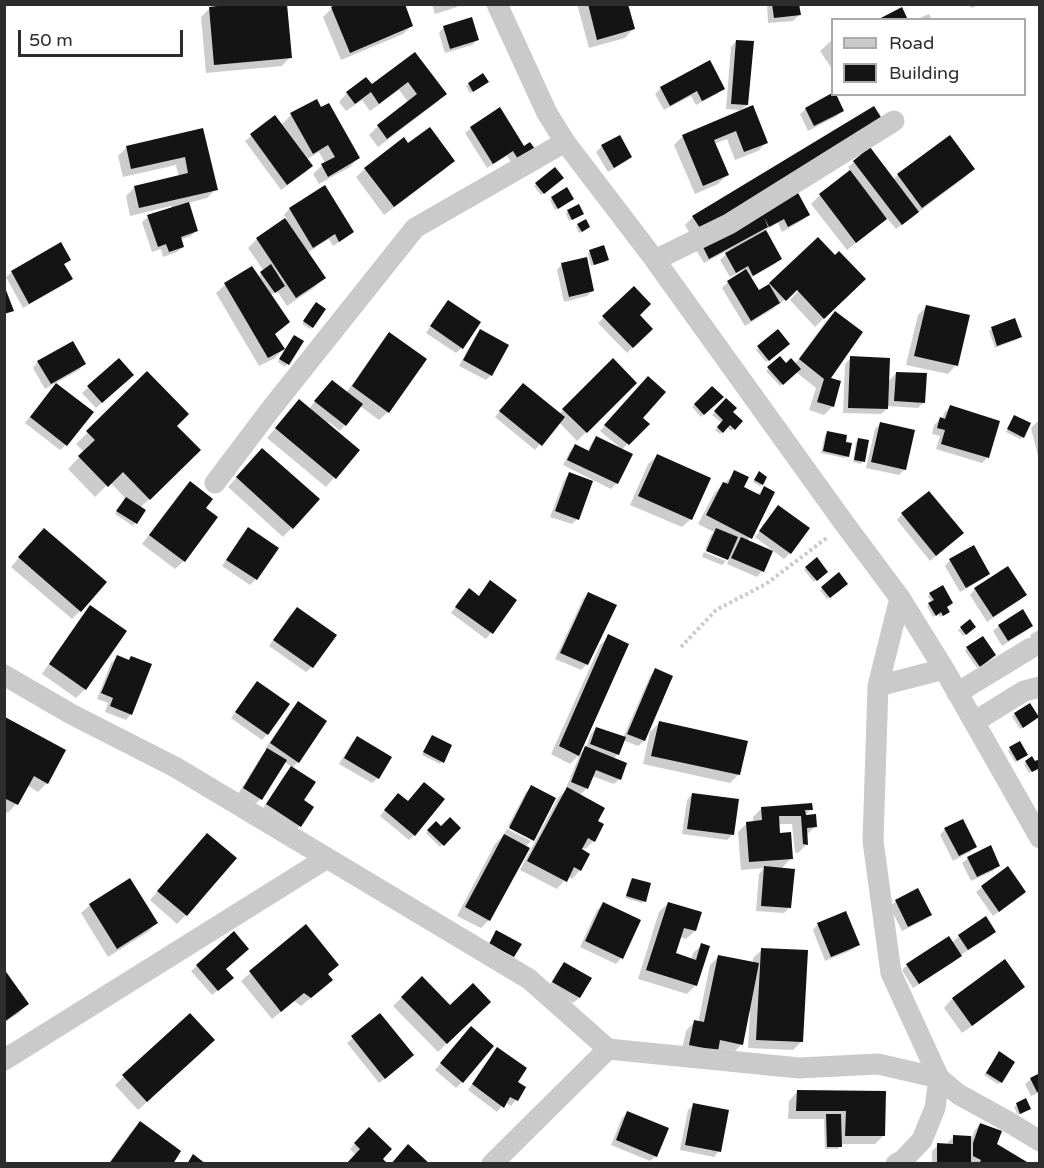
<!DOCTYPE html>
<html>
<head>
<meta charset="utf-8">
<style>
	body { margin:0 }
	#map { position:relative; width:1044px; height:1168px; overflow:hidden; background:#fff; font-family:"Varela Round",sans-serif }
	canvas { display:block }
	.frame { position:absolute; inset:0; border:6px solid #2d2d2d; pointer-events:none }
	.legend { position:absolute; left:831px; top:18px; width:195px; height:78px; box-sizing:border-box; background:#fff; border:2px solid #ababab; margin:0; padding:8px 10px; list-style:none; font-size:18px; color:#2d2d2d }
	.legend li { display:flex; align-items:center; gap:12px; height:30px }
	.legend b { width:30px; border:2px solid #ababab }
	.scale { position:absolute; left:18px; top:30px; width:165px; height:27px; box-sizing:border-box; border:3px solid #2d2d2d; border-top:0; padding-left:8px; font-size:18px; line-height:21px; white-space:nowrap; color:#2d2d2d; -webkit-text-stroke:4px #fff; paint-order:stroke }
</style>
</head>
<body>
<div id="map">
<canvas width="1044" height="1168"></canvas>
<div class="frame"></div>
<ul class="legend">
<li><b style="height:8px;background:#cacaca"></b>Road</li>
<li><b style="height:16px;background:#141414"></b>Building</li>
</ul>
<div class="scale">50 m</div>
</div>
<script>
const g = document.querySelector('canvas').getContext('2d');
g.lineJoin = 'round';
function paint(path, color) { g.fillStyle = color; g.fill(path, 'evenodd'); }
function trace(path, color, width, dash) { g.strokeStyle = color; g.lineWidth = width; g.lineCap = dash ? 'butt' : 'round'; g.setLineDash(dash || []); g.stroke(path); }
paint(new Path2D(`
	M432,4H459L457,7L435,14Z
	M577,4H627L633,29L625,38L589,48Z
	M767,4H798L799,15L793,21L768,23Z
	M970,4H982L971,8Z
	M210,8L290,57L282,66L206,73L201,17Z
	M332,8L412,25L403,34L341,60L323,17Z
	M929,14L932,20H915Z
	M444,27L477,40L472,45L445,53L439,33Z
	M832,40V69L820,51Z
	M736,41L747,105L741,110L726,109L731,47Z
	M415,54L445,94L436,103L378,147L369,135L378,126L409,103L399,90L370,111L362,100L346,111L339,102L347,93L371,86Z
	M469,84H485L470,93L466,86Z
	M661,88H723L717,94L696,105L691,96L664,110L655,94Z
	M752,107L767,142L758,151L735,160L727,139L714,144L727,175L718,184L695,194L674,145L683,136Z
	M874,108L693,239L685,225L693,217Z
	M806,109L842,110L837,116L808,131L800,114Z
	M291,115L358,158L350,167L319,184L313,174L325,163L319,152L306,160L311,166L306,172L281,190L245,141L275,117L281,125Z
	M471,128L524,148H533L512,163L507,156L487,168L465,133Z
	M202,130L216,189L207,198L188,203L197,230L191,236L180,240L183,247L177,252L163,257L161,249L152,252L142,222L148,217L172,209L171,206L130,216L126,196L135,187L179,177L176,165L123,177L118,156L126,148Z
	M408,145L453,160L445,169L384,215L356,177L365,169Z
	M602,146L630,157L625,162L608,172L596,152Z
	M854,162L893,180L898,175L973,169L964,178L896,229L886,217L876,227L847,250L811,204L820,195L851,171L848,167Z
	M554,169L562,178L541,195L534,186Z
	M324,188L352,232L347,237L333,246L329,239L307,253L324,278L315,287L287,306L277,291L270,296L273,335L283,349L275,358L259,366L216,293L225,285L252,268L258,277L264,271L248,248L257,239L287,219L284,215L289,209Z
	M796,193L808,215L803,220L782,232L778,223L765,230L780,259L775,264L750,278L758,292L769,285L818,239L832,255L779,305L778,304L773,309L745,326L722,288L728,282L745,272L743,270L730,277L720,260L731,249L704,263L696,250Z
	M552,198L570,201L555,210L550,200Z
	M568,211L580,216L569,221L566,214Z
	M578,225L586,229L579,233L576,227Z
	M590,252L607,260L605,262L591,266L588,254Z
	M69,260L63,265L71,279L65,284L23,308L6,277L12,272Z
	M562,264L593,290L587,296L564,302L557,270Z
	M864,279L815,327L790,300L798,291Z
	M634,288L638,315L651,329L627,353L598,323Z
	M313,306L312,327L310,329L302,324Z
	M927,306L956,365L948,374L906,365L918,315Z
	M443,307L462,348L456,353L426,333Z
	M835,313L829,379L832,407L824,415L809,410L816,388L796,372L780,386L766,371L780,359L786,365L795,364L826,321Z
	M992,329L1020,337L1018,339L995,348L989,331Z
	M480,331L491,375L486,380L459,366L475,337Z
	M778,331L786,346L766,362L756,350Z
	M389,334L388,412L379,420L360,406L340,431L329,422L327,424L358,450L326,487L267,438L291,410L309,409L326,387L346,393L381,343Z
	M292,339L302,341L285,367L278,362Z
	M851,358L888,382L896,373L924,402L918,408L887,406V409L881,414L843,413L845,364Z
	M119,360L127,380L96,408L82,393Z
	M613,361L635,383L577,441L559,422L535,450L495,417L517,390L559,414Z
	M38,362L84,364L79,370L45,389L33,368Z
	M147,374L175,426L199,450L140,508L144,511L133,526L115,514L126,499L110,482L95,497L68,469L84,452L76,444Z
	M643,383L641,418L648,424L622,449L600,431Z
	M712,388L721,397L701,417L692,407Z
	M51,390L66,445L60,450L25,423Z
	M726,400L731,412L741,421L731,431L727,427L720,434L715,430L722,423L712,415Z
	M950,407L998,422L987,458L982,463L936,449L940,436L932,434L934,425L940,419L942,420L944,413Z
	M1014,417L1023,437L1020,439L1006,432Z
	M1037,422H1040L1039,460L1031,428Z
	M881,423L914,431L904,470L899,475L866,468L875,429Z
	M828,432L844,443L848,456L845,458L821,453L825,435Z
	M596,438L617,483L611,489L563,465L570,451L575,446L587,452L591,444Z
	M859,440L863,461L861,464L853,462L856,442Z
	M657,456L691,519L682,527L630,505L648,464Z
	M254,458L318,500L283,537L228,487Z
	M735,472L742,488L757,495L764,488L750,538L747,541L762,571L757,577L727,564L730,557L727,560V558L705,549L711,535L714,532L698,524L715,492L723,484H724Z
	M569,474L577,519L572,524L550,517L564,480Z
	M757,476L762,484L760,486L753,482Z
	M190,483L204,509L184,561L175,569L142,544L181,492Z
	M778,507L790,553L784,559L755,537Z
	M902,514L956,539L930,561L897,520Z
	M248,529L277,548L256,579L250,585L222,566L242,535Z
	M36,538L80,611L72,619L11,567Z
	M704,552L726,561L722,565L702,557Z
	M816,559L824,574L814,582L804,570Z
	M950,560L988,573L983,579L960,592L945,566Z
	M838,574L843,586L827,599L820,590Z
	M485,588L515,601L486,639L451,613L464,596L478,597Z
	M975,589L1025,595L1020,600L987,622L970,595Z
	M588,594L587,664L581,670L555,659L583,599Z
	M930,594L945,607L946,614L940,617L938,614L933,617L927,606L932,603L928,596Z
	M90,607L125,631L85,689L76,698L42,674L82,616Z
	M297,609L312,667L306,672L269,646L291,614Z
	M999,626H1031L1026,631L1002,646L993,631Z
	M961,628L972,629L963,636L958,630Z
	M1040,629V654L1030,635Z
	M609,636L579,755L586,747L591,734L596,728L623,738L650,676L656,670L671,677L644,741L638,746L623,740L618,754L613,759L619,779L614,784L592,776L587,788L579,796L596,821L594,841L585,849L581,847L580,870L572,879L568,876L557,889L520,870L558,798L568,788H566L580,754L570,764L551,754L600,645Z
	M967,648L992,657L977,668L965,651Z
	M117,657L127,661L131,658V714L126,720L105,712L108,703L97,699L111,663Z
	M257,683L267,734L262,740L231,718L252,688Z
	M298,703V762L292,768L302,801L300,826L294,831L262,810L286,773L292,767L284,762L261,799L255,804L238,794L262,755L267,750L265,749L292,709Z
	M1030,705L1035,720L1020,729L1012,716Z
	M4,719H5L47,783L38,792L27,785L16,804L8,813L4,811Z
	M659,723L739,774L730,783L643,764L650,732Z
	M357,738L378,778L372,783L339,764L351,744Z
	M430,739L450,746L440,764L422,755Z
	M1010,748L1024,757L1015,762L1008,751Z
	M1026,762L1035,764L1040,767L1029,773L1024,765Z
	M532,787L533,838L508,826L526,792Z
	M692,794L737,801L732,835L727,840L682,834L687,800Z
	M393,800L414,835L409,840L380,816Z
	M761,809H811L804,817L815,827L806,835L807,844L798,853L795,852L792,824H778L779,834L791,858L781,869L790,907L784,913L756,911L759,874L764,868L741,870L738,832L747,823H753V817Z
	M436,823L441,828H458L440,847L426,833Z
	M507,829L531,841L525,847L489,920L481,928L457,916L495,844L505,834H504Z
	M945,829L975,847L970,852L953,861L940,835Z
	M199,843L186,915L177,924L150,900Z
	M968,858L998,865L993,871L971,881L962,863Z
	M632,879L644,901L642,903L625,898L630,882Z
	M982,887L1024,892L993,916L976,892Z
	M918,890L930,914L924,920L902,931L890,907L896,901Z
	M668,903L695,931L686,939L679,937L674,954L691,960L693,953L702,945L696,985L687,994L638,979L659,912Z
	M603,904L621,958L616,964L580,947L597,910Z
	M90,905L156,923L148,932L108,957L81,913Z
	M818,924L858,945L852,950L825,961L813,930Z
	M305,926L323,988L301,1006L294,1001L272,1019L241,981Z
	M994,932L989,937L962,954L954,962L913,988L902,970L907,965L952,943L959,936Z
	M762,950L802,1041L793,1050L748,1048L750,1012L748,1011L742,1044L733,1053L681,1054L686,1031L694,1022L698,1023L710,965L718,957L753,964V958Z
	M1005,961L1023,986L1014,995L962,1033L944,1008L952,999Z
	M564,964L590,979L579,998L573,1003L548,988L559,969Z
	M197,966L225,969L226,983L212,995L191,971Z
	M4,972L27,1004L19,1013L4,1023Z
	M422,978L450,1007L489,1002L438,1052L393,1006Z
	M190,1015L204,1049L138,1110L115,1085Z
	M380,1015L407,1061L379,1083L347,1043Z
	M466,1034L462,1082L456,1088L435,1070Z
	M492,1055L516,1082L524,1087L516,1100L511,1106L505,1102L497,1112L468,1090Z
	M997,1056L1001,1082L998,1084L984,1075Z
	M1040,1075V1096L1038,1093L1031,1096L1025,1084L1031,1079Z
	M797,1092H884V1135L875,1144H840V1146L838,1149H825L824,1119H788L789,1101Z
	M1025,1100L1029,1109L1018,1115L1014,1107Z
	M694,1105L719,1151L714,1157L680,1150L688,1110Z
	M628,1112L656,1156L650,1161L611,1145L622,1118Z
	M140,1123L171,1164H108L131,1132Z
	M980,1125L995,1145L1024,1164H972L969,1162V1164H932V1151L938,1145H948V1142L954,1137H972L975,1130Z
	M369,1129L390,1149L356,1155L350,1149Z`), '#0003');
paint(new Path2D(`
	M233,4H287L292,58L214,65L209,7Z
	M336,4H405L413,26L350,53L331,7Z
	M588,4H628L635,29L597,40Z
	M772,4H799L801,15L774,18Z
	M902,7L908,20H877Z
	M472,17L479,40L450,49L443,26Z
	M736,40L754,41L748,105L731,104Z
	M415,52L447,94L387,139L377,125L417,94L408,82L379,104L371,92L355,104L346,92L366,77L372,84Z
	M710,60L725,89L702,101L697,91L670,106L660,87Z
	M483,73L489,82L473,92L468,83Z
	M832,93V94H836L844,111L814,126L805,108Z
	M317,99L321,107L329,103L360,158L328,177L321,164L335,157L328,145L313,154L290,113Z
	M753,105L768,143L744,152L736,131L714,140L729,175L703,186L682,135Z
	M874,106L884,122L702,231L692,216Z
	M500,107L524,146L530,142L535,149L518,159L513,151L493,164L470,127Z
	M275,115L313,166L287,185L250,134Z
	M430,127L455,161L394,207L364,168L404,137L408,143Z
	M203,128L218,190L139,208L134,186L188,173L185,157L131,169L126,146Z
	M620,135L632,157L614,168L601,145Z
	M950,135L975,169L922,208L897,174Z
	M870,147L919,212L902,225L853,161Z
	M555,167L564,178L544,194L535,183Z
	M850,170L887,219L856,243L819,194Z
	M325,185L354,232L339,242L335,234L313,248L289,208Z
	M567,187L574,199L558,209L551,197Z
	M797,191L810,215L788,227L784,219L769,227L764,217L768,227L709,259L701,243Z
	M189,202L198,231L181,237L184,247L169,252L166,244L158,247L147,215Z
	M579,204L584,214L572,220L567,210Z
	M285,218L326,278L296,298L256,238Z
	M586,219L590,227L582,232L577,224Z
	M766,230L782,259L753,276L748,266L736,273L725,253Z
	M818,237L835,255L839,251L866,279L824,319L797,290L786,301L769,283Z
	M61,242L71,260L64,264L73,279L29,304L11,271Z
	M604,245L609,260L594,265L589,250Z
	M587,257L594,291L569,297L561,263Z
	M271,264L285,286L275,293L260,272Z
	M252,266L290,322L275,334L285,349L268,358L224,283Z
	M746,269L759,290L769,284L780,303L751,321L727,281Z
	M4,285L14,311L4,314Z
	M634,286L651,304L640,315L653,329L633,348L602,316Z
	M448,300L481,322L463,349L430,326Z
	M316,302L326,309L313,328L303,321Z
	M926,305L970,315L958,366L914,356Z
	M835,311L863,332L831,378L841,381L834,407L817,402L824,379L799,359Z
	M1015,318L1022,337L997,346L991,327Z
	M480,329L509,345L492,376L463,360Z
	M778,329L790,344L769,361L757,346Z
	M389,332L427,359L389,413L352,386Z
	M294,335L304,341L289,365L279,359Z
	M73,341L86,364L51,384L37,361Z
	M780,356L786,363L791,358L801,369L783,385L767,367Z
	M850,356L890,358L888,409L848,408Z
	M119,358L134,375L102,403L87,386Z
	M613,358L637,383L587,433L562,409Z
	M147,371L189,414L177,426L201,450L150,500L123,472L108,487L78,456L95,440L86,431Z
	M896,372L927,373L925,403L894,401Z
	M648,376L666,392L643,418L650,424L629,445L604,425Z
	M332,380L363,404L346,426L314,401Z
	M56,383L94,412L67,446L30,417Z
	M523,383L565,417L542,446L499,411Z
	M712,386L724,397L704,415L694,404Z
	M726,398L737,408L733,412L743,421L735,430L730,425L723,433L717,427L723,420L714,411Z
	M299,399L360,450L336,479L275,428Z
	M950,405L1000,421L989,458L941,444L945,430L937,428L940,417L945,419Z
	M1014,415L1031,423L1024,438L1007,429Z
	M880,422L915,430L906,470L871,462Z
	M827,431L847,435L846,442L852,443L849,457L823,451Z
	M596,436L633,454L618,484L567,460L575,444L589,451Z
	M858,438L869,440L865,462L854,460Z
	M262,448L320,499L293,529L236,477Z
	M657,454L711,478L692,520L638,496Z
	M734,470L749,477L744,487L760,495L764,486L775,492L752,539L706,515L723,482L728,484Z
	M759,471L767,477L763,485L754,480Z
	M569,472L593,481L579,520L555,511Z
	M190,481L213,499L206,508L218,517L185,562L149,535Z
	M929,491L964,533L936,556L901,513Z
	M126,497L146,510L137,524L116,511Z
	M778,505L810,528L791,554L759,531Z
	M248,527L279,548L257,580L226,560Z
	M44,528L107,582L81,612L18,557Z
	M716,528L738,537L728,560L706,551Z
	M741,537L773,551L764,572L731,558Z
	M974,545L990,574L966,588L949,559Z
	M817,557L828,572L817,581L805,567Z
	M1008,566L1027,595L993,617L974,588Z
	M839,572L848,584L830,598L821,587Z
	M490,580L517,600L493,634L455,607L469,588L479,596Z
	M943,585L953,603L947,607L950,612L943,616L941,612L936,616L928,603L934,600L929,593Z
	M588,592L617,605L588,665L560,653Z
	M90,605L127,631L86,690L49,664Z
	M297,607L337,635L313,668L273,640Z
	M1023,609L1033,626L1008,641L998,625Z
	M970,619L976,627L966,635L960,627Z
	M608,634L629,644L579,756L559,746Z
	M983,636L996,655L980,667L966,647Z
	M117,655L129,660L131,656L152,664L132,715L110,706L113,698L101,693Z
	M655,668L673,676L645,741L627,734Z
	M257,681L290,704L268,735L235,712Z
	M298,701L327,721L299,763L270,743Z
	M1030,703L1039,717L1023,728L1014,713Z
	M5,717L66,750L48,784L34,776L18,805L4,798Z
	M659,721L748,741L740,775L651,756Z
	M596,727L626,737L619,755L590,744Z
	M432,735L452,745L444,763L423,752Z
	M357,736L392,757L379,779L344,758Z
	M1020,741L1028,755L1017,761L1009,747Z
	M585,746L627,763L621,780L596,770L588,789L571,782Z
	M267,748L287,760L262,800L243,788Z
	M1032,756L1035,761L1040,759V768L1032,772L1025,761Z
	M291,766L316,782L304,800L314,807L301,827L266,804Z
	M424,782L445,799L415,836L384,810L398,793L408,801Z
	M531,785L556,798L534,841L509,828Z
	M567,787L605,808L598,821L604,824L595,842L588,838L582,849L590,854L581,871L574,867L567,882L527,861Z
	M692,793L739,799L734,835L687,829Z
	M812,803L813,810H805L806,815L816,814L817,827L807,828L808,845L803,844L801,816H779L780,833L791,832L793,859L749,862L746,822L762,820L761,807Z
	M450,817L461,828L444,846L427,830L436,821L441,826Z
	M963,819L977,847L959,856L944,828Z
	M207,833L237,858L187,916L157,891Z
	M504,834L530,848L490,921L465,907Z
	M991,845L1000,866L977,877L967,857Z
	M764,866L795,869L791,908L761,906Z
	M1008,866L1026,892L999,912L981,886Z
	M130,878L158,923L117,949L89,904Z
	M632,878L651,883L646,902L626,896Z
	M918,888L932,915L908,927L895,900Z
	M603,902L641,920L623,959L585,941Z
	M668,902L702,912L696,931L684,928L676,953L696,960L701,943L710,946L697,986L646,970Z
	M846,911L860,945L831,957L817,923Z
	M986,916L996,932L968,950L958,935Z
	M306,924L339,965L328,974L333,980L311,998L304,993L281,1012L249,971Z
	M496,930L522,944L514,957L489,944Z
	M234,931L249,949L226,969L234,978L218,991L196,965Z
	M949,936L962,956L919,984L906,964Z
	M761,948L808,950L803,1042L756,1040Z
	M718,955L759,963L743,1045L720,1040L718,1051L689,1045L694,1020L704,1022Z
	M1005,959L1025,987L972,1026L952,998Z
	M564,962L592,978L580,998L552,982Z
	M4,969L29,1004L4,1022Z
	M422,976L450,1005L473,983L491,1002L447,1044L401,997Z
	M190,1013L215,1040L147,1102L122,1075Z
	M380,1013L414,1055L385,1079L351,1036Z
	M471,1026L494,1046L463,1083L440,1063Z
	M497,1047L527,1068L518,1082L526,1087L518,1101L510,1097L504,1108L472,1084Z
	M999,1051L1015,1062L1002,1083L986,1073Z
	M1040,1073V1091L1037,1092L1030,1078Z
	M797,1090L886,1091L885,1136H845L846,1111H796Z
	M1026,1098L1031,1109L1020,1114L1016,1103Z
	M693,1103L729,1110L721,1152L685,1145Z
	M627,1111L669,1128L657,1157L616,1140Z
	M826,1114H841L842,1147H827Z
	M140,1121L181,1151L173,1164H109Z
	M980,1123L1002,1131L997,1144L1027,1162L1026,1164H979L981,1160L973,1156V1143Z
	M369,1127L392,1149L383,1159L386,1162L384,1164H346L360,1149L354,1143Z
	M953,1135L971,1136V1164H937V1143L953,1144Z
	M408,1144L430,1164H391Z
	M193,1154L206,1164H187Z`), '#141414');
trace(new Path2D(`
	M681,647L716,610L766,584L828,537`), '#cacaca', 4, [3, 3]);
trace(new Path2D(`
	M497,4L547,113L565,142L655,260L844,523L900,598L944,669L1040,838
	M655,260L729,224L894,121
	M215,483L270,410L415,228L565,142
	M4,675L71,714L175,767L529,979L608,1049L799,1068L878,1064L939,1078L958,1094L1007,1121L1040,1141
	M878,686L944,669
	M957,693L1031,648
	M974,722L1024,691L1040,687
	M4,1060L327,858
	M492,1164L608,1049
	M896,1164L903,1160L922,1140L935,1108L939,1078L891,973L873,841L878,686L900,598`), '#cacaca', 21);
</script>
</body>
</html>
